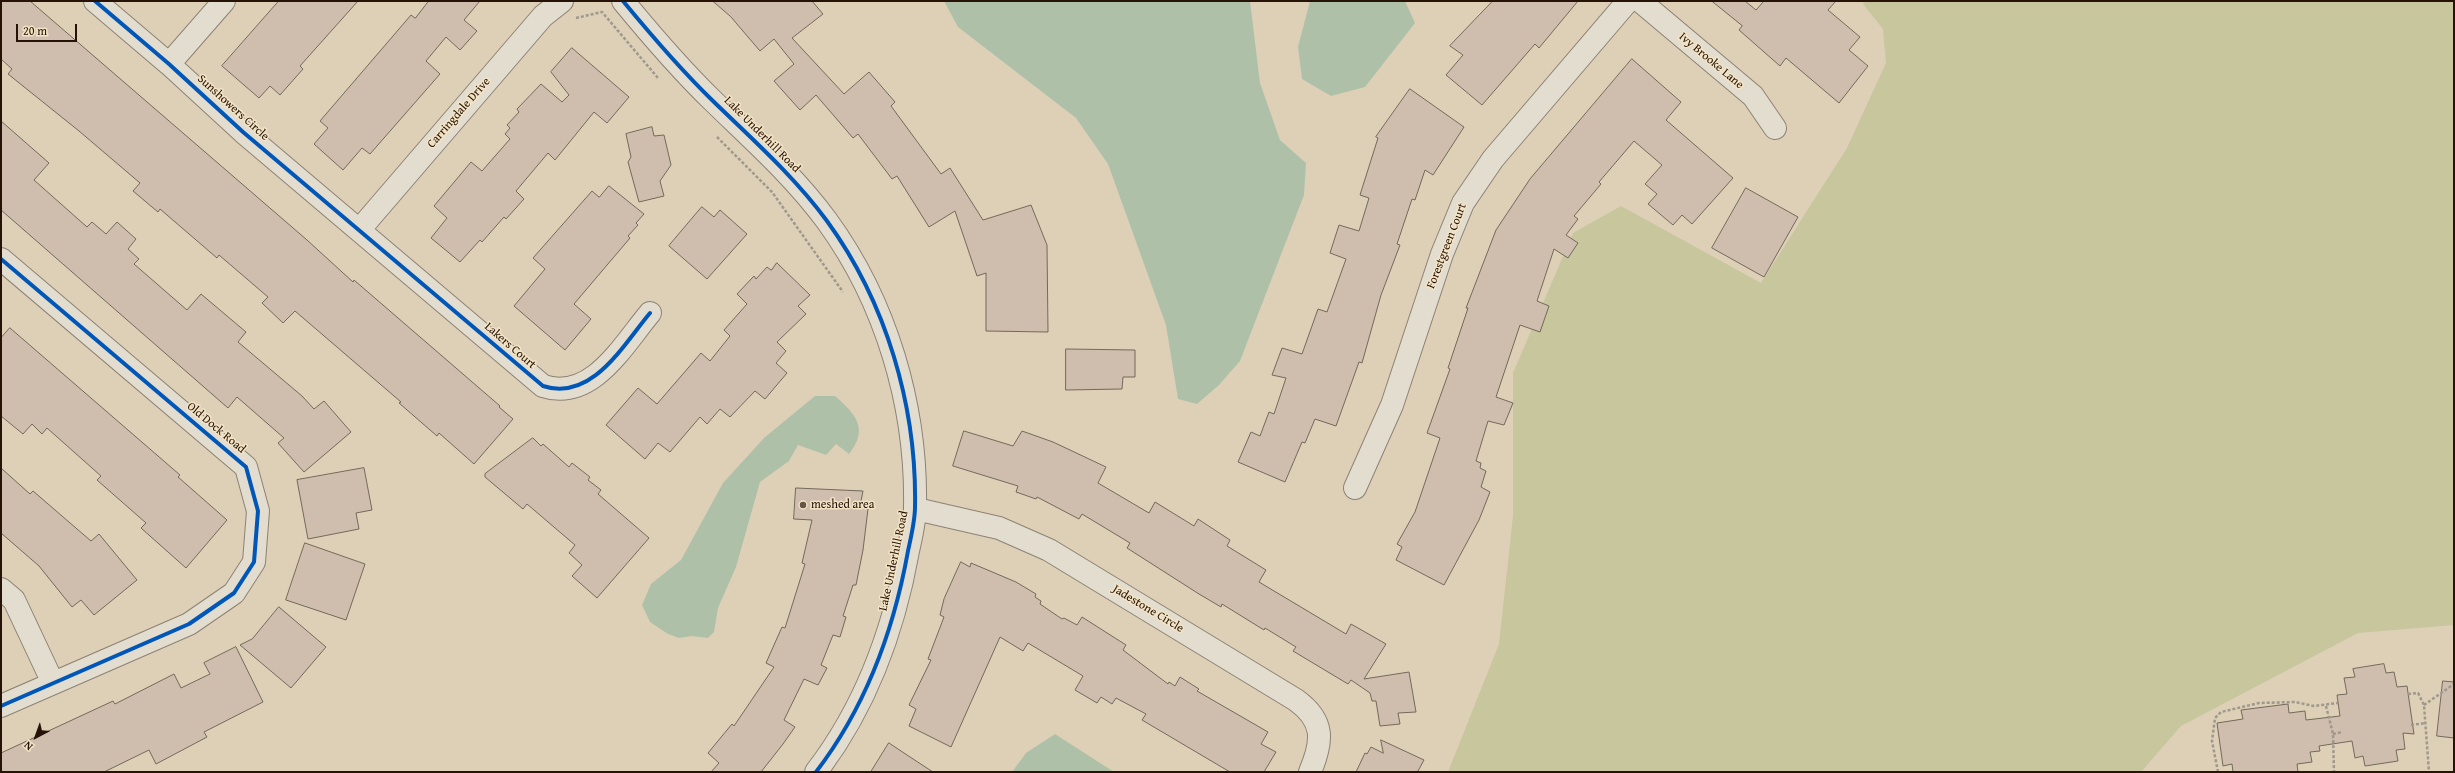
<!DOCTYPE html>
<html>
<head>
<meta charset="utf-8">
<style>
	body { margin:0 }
	#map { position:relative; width:2455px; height:773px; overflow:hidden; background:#ddd0b6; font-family:"Gentium Book Plus",serif }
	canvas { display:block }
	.frame { position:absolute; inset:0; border:2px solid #261207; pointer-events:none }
	.north { position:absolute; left:16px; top:717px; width:40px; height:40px; -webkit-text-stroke:3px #f3e4c5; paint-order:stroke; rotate:221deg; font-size:11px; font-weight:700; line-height:16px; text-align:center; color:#261207 }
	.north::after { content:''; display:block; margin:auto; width:14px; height:18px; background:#261207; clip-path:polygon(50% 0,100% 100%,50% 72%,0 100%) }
	.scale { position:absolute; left:16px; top:24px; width:61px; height:18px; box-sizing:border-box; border:2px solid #261207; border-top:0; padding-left:5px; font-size:12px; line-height:14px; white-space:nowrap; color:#261207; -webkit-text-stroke:3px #f3e4c5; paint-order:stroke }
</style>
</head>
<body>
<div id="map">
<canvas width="2455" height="773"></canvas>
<div class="frame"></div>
<div class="north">N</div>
<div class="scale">20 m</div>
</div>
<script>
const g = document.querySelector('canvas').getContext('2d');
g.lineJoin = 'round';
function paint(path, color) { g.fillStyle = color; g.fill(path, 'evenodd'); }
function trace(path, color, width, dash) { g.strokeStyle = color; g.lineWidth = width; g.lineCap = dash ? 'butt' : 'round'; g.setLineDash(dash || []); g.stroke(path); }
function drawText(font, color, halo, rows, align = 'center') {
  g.font = font + ' "Gentium Book Plus",serif'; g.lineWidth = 3; g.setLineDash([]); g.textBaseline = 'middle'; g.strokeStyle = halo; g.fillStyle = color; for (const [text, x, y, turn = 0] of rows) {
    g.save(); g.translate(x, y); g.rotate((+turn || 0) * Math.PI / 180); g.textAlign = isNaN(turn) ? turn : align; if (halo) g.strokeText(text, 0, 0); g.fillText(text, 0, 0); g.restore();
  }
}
paint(new Path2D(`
	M1864,1H2454V625L2358,633L2181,726L2141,772H1448L1499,644L1513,516V373L1573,233L1621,206L1761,283L1847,148L1886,63L1883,29L1863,4Z`), '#c7c69d');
paint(new Path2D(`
	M944,1H1250L1260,83L1280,140L1306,163L1304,195L1240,361L1219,385L1197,404L1178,399L1166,325L1108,164L1076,118L958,27Z
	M1310,1H1405L1415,23L1365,87L1331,96L1302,79L1298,47Z
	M815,396H835C856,414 869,429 849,454L836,444L826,455L798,445L789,461L760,482L736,567L718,608L714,632L708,638L691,636L679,638L668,634L650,622L642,605L651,584L681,560L723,483L764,438Z
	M1055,734L1114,772H1012L1026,753Z`), '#aec1a8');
const building = new Path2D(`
	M1,1H30L307,240L353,282L354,280L500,406L499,407L513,419L474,464L439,433L437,436L399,403L401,402L295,311L283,323L262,303L268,297L219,255L217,258L160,209L158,212L133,191L140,183L79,131L8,74L12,69L1,59Z
	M279,1H358L300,66L303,69L280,95L270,86L259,98L222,66Z
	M429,1H480L464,20L477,31L460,50L446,37L426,61L440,74L370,154L362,148L343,170L314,144L328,128L320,121L411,15L415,18Z
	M713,1H812L823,14L792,38L844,94L869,72L895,102L891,106L941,174L950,168L983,220L1031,205L1047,245L1048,332L986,331V273L977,276L955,211L929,227L897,176L892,179L858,134L853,138L816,95L800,110L774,81L794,64L774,39L760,51L731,17Z
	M1493,1H1578L1539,48L1535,44L1482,105L1446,75L1463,55L1450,46Z
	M1712,1H1745L1756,10L1764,1H1836L1828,10L1860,37L1849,50L1868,66L1839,103L1786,58L1780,66L1739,30L1742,26Z
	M572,48L629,97L607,123L594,112L555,160L548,153L516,191L524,199L506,219L504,217L482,242L480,240L460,262L431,238L447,218L434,206L471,162L482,171L510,139L505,134L510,128L507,125L519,112L517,109L541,84L562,102L569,95L551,72Z
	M1632,59L1681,102L1666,120L1733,178L1692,224L1682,215L1673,225L1648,204L1657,194L1645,184L1662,165L1634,141L1599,182L1601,184L1574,216L1578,219L1566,235L1578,243L1568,258L1554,249L1537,301L1549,306L1540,332L1520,325L1496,397L1513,403L1504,425L1488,421L1476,461L1481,463L1480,468L1486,471L1481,487L1490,492L1479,520L1444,585L1396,560L1402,547L1397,544L1415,512L1440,438L1427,433L1450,369L1448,368L1468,308H1466L1496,230L1530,179Z
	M1410,89L1464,127L1433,175L1425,170L1415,200L1412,199L1397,244L1400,245L1381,295L1362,363L1359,362L1336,426L1315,419L1305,443L1302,442L1285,482L1238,462L1251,432L1260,436L1269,412L1274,414L1286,378L1272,375L1282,348L1302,354L1318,309L1327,312L1346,259L1330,253L1339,225L1359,231L1369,198L1360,195L1378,138L1376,137Z
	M1,121L49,163L34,180L87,227L92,222L106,234L117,222L136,239L128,249L139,259L134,264L187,310L201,294L246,332L238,342L302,396L314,409L324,401L351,432L304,472L278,443L284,438L237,397L228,408L1,210Z
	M652,127L654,136L664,135L671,165L660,181L664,196L639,202L628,162L631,157L626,134Z
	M609,186L644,214L636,223L638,225L628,236L630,238L574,304L591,319L565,350L514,306L545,269L533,258L592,191L599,197Z
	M1746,188L1798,217L1764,277L1712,248Z
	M702,207L714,217L720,210L747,234L707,279L669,246Z
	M777,263L810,295L798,306L806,314L777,342L786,351L776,363L787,373L765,399L755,391L730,417L720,409L707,424L700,417L670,452L658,443L645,459L606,425L638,388L657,404L701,353L710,361L730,336L724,330L747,304L737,294L754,276L756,279L767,267L771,270Z
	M10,328L180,475L178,477L227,520L186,568L141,528L146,523L97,480L101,476L47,428L42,434L32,424L23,434L1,416V338Z
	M1066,349L1135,350V377H1123L1122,389L1066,390Z
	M964,431L1013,446L1022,431L1053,442L1106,467L1098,483L1149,513L1155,502L1194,526L1198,519L1230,540L1227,546L1266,570L1259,582L1346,634L1351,624L1386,644L1364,679L1409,672L1416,712L1398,713L1400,724L1380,726L1376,701H1372L1370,693L1351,680L1348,684L1293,651L1296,647L1265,628L1264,630L1222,604L1221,607L1199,594L1127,548L1130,543L1082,514L1079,519L1037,497L1036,499L1016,492L1018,486L953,466Z
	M533,438L541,446L543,444L569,467L572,463L590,477L588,480L601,490L598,494L649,538L597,598L572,576L582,565L569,553L575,545L527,504L523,509L485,477V474Z
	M1,468L30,494L33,491L91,541L99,534L137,580L94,615L81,600L72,607L39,566L1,533Z
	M364,468L372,510L356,513L359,529L308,539L297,480Z
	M796,488L863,491L861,501L864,502V508L868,509L863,550L856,585H853L843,616L846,617L840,637L833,635L821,665L827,668L818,685L804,679L784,720L795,727L783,744L761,772H711L719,763L708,753L732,724L734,726L774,667L766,663L782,627L785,628L805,564L802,563L812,520L794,519Z
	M305,543L365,564L346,620L286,600Z
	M961,562L970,567L971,563L1016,582L1036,594L1035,597L1041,601L1040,604L1062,619L1064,618L1077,625L1082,617L1126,645L1123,650L1168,684L1169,682L1175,686L1180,677L1199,689L1197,691L1268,732L1261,744L1276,752L1264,772H1230L1142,720L1146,714L1116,698L1112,704L1101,697L1097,703L1075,690L1083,676L1028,643L1023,651L1000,637L951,747L909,726L916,709L909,705L931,660L928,659L944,617L940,615L944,599Z
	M279,607L326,647L291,688L240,645L252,639Z
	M236,647L263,702L204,732L207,737L156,764L149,750L104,772H1V753L113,701L115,704L174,674L181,688L210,674L204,663Z
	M2384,664L2386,673L2394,672L2397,687L2407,686L2414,734L2403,733L2405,749L2396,750L2398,761L2365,766L2363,756L2355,758L2352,741L2319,746L2320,751L2310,752L2312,762L2297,764L2298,772H2233L2232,764L2223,766L2217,723L2243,719L2241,710L2288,704L2289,713L2305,711L2306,720L2340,716L2337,695L2347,694L2344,678L2355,677L2353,669Z
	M2443,681L2454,682V738L2437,736Z
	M1381,740L1424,760L1418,771L1421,772H1356L1365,753L1367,754L1371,747L1383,753Z
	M889,743L907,755L933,772H871Z`);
paint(building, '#cfbdad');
trace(building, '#73695b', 1);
const minor = new Path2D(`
	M95,1L169,64L243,132L543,386C592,402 623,345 650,313
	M623,1C651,35 681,70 713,101C752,139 794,176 827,221C886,302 917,406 915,507C915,521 911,537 908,551C894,629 865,708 816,772
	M1640,1L1753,96L1775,128
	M169,64L224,1
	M360,229L543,16L562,1
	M1,259L246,467L258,511L254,562L234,593L189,624L1,706
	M1355,488L1392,405L1442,254L1463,203L1493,159L1628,1
	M916,509L999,528L1049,550L1296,700C1325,721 1323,741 1310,772
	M1,589L14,600L53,683`);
trace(minor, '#8d8273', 24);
trace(new Path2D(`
	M576,18L602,12L658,78
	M717,137L772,192L843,292
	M2408,694L2418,693L2424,705L2429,772
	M2424,705L2454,684
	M2326,706L2333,734L2334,772
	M2411,725L2426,723
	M2333,734L2342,732
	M2218,772L2212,741L2215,718L2221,712L2259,703L2295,702L2314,706L2338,703`), '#9f988d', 2.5, [3, 2]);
trace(minor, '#e3ddd0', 22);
trace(new Path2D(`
	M95,1L169,64L243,132L543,386C592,402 623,345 650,313
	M623,1C651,35 681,70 713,101C752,139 794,176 827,221C886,302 917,406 915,507C915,521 911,537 908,551C894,629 865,708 816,772
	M1,259L246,467L258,511L254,562L234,593L189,624L1,706`), '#0057b8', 4);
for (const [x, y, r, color] of [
	[803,505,4,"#665444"]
]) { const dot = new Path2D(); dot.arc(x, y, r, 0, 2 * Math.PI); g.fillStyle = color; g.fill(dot); trace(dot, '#f3e4c5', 1.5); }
drawText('12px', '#261207', '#f3e4c5', [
	["Ivy Brooke Lane",1711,61,40],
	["Sunshowers Circle",233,108,42],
	["Carringdale Drive",459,113,-49],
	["Lake Underhill Road",762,135,45],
	["Forestgreen Court",1447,246,-69],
	["Lakers Court",510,346,41],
	["Old Dock Road",216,428,40],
	["Lake Underhill Road",894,561,-78],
	["Jadestone Circle",1148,609,31]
]);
drawText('12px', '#261207', '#f3e4c5', [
	["meshed area",811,505]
], 'left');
</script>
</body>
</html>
